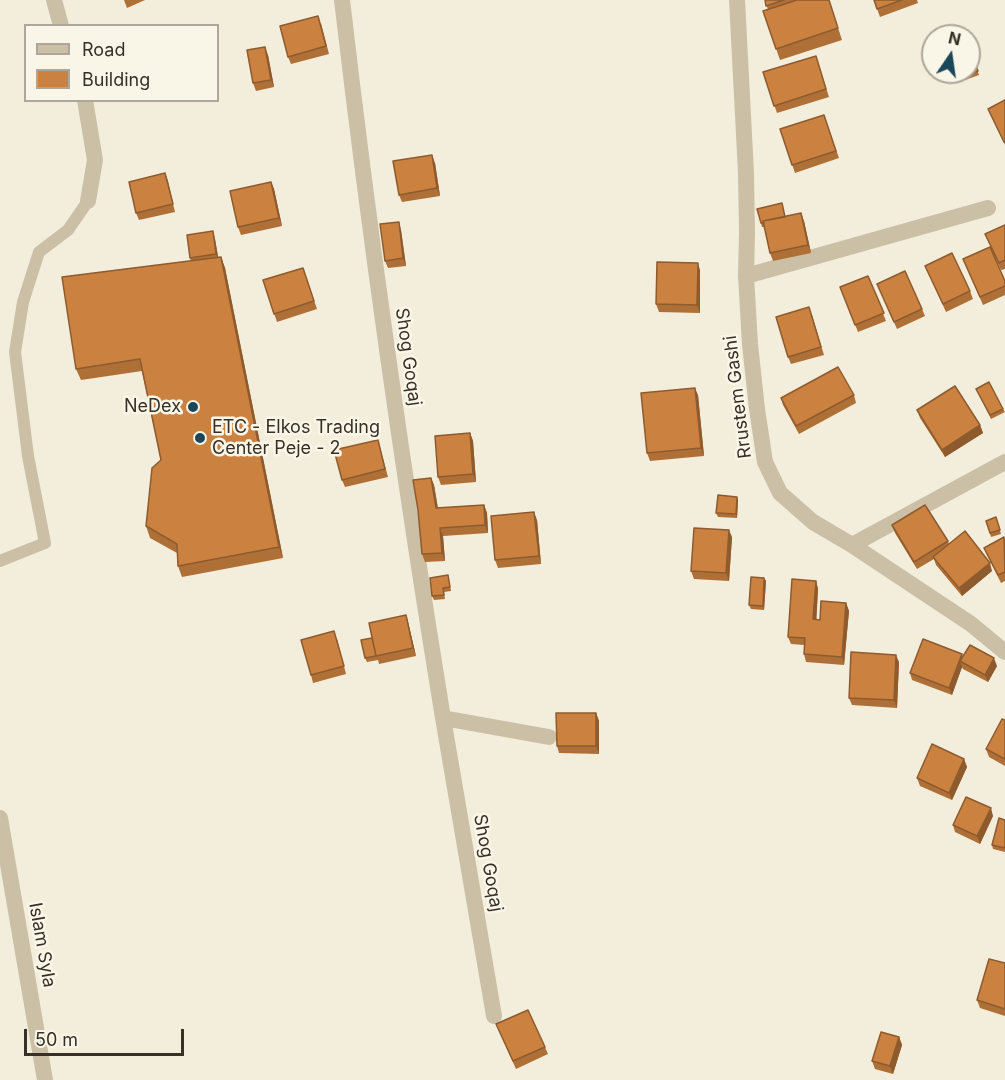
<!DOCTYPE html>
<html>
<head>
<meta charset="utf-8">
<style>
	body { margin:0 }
	#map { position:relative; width:1005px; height:1080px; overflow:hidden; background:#f3eddb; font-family:Inter,sans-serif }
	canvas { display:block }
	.legend { position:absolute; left:24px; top:24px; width:195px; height:78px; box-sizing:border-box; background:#faf6e7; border:2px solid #aca79a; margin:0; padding:8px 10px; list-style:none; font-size:18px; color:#373027 }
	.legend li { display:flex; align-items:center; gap:12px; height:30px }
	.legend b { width:30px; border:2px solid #aca79a }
	.north { position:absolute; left:921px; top:24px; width:60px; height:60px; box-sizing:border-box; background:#faf6e7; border:2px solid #aca79a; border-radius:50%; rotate:13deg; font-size:16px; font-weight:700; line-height:24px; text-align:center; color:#373027 }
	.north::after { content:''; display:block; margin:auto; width:21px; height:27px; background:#1b475a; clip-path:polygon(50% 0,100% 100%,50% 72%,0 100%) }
	.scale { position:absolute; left:24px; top:1029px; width:160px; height:27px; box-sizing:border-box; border:3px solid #373027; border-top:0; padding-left:8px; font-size:18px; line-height:21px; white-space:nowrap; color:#373027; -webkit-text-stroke:4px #faf6e7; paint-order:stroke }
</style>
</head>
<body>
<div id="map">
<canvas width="1005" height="1080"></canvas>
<ul class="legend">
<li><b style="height:8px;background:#cbc0a6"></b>Road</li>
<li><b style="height:16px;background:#cb8241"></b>Building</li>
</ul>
<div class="north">N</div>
<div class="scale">50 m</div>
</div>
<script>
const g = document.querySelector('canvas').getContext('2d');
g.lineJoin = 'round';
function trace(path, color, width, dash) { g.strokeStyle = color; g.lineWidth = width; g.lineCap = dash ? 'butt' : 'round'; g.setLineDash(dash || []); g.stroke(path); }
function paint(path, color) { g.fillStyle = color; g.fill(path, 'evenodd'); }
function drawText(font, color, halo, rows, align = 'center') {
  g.font = font + ' Inter,sans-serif'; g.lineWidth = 5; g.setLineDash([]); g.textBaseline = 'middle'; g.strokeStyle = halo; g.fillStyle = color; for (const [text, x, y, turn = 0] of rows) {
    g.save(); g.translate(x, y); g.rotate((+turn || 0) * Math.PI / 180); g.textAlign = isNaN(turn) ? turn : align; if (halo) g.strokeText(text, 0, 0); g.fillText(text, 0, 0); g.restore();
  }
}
trace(new Path2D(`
	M0,561L45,543L28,456L15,352L23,302L39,252L68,230L88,201`), '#cbc0a6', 12);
trace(new Path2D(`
	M54,0L61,26
	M342,0C370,240 404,479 443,718L549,737
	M737,0L746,173L747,233L746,276L750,344L757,409L765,462L780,493L813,522L852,545L971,624L1005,652
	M85,100L95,160L88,201
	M746,276L988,208
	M852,545L1005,462
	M443,718L494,1016`), '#cbc0a6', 16);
trace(new Path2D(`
	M0,818L45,1080`), '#cbc0a6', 16);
paint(new Path2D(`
	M124,0H145L127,8Z
	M765,0H829L842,40L780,60L763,11L768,10Z
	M874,0H917L918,3L880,17Z
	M321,23L329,54L291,64L288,57Z
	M969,47L979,75L965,80L962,72Z
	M268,55L274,87L256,91L253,83Z
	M816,56L829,97L777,113L763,72Z
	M1005,100V145L988,109Z
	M824,115L839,158L795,173L780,129Z
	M435,163L440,196L402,202L399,195Z
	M165,173L175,212L139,220L136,213Z
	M271,182L274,189L282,226L241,235L238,227Z
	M785,217L804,221L811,253L773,261L770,253L765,227H762L761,223Z
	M1005,225V269L1001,270L985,234Z
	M401,230L406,266L388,268L385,261Z
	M215,239L218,257H221L225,268L283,558L182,577L178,566L177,553L150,538L146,526L161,460L142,371L81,380L76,369L191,261L190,258Z
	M963,259L1005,281V295L983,305Z
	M925,266L970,291L973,299L946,312Z
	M303,268L317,309L277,322L263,280Z
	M700,270V313L659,312L656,304Z
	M868,276L886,321L858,332L840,287Z
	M877,284L922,309L925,316L897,329Z
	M812,315L824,355L791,364L788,357Z
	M976,389L1003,409L1005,412L991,419Z
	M698,395L704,456L650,461L647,453Z
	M854,395L856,403L799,434L783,405L781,398Z
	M917,410L980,425L983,433L945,457L920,418Z
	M470,433L473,441L476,482L441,485L438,477Z
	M378,440L388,477L345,487L342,480Z
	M431,478L434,485L438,508L484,505L487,513L488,533L443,536L445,561L425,562L422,554Z
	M737,497L738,501L737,518L718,517L716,513Z
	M996,517L1001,534L991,537L986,521Z
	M537,520L541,564L498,568L495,560Z
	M892,525L948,541L949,544L992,571L962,596L936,565L934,559L917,569L895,533Z
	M732,537L729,581L694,579L691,571Z
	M1005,538V581L1001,583L987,555L984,548Z
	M448,575L451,591L444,592L445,599L434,600L432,596Z
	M764,578L766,581L764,610L751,609L749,605Z
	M816,581L818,589L816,620H820L846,603L849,611L844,665L806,662L804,654V645L791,644L788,637Z
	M406,615L408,622L416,656L379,664L378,660L367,662L365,658L372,638Z
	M337,639L346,674L313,683L311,675Z
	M963,657L997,666L988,682L963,669L962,667L952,695L912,680L910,673Z
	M899,662L897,708L852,705L849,698Z
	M596,713L599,721V754L559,753L557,746Z
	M1005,720V766L989,757L986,749Z
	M964,759L967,767L952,800L920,786L917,778Z
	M993,816L980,844L955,832L953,825Z
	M1005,820V852L993,849L992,845Z
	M1005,963V1016L980,1008L977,1000Z
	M496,1024L545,1047L548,1054L516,1069Z
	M899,1037L902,1045L893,1074L875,1069L872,1061Z`), '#af7038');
paint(new Path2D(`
	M265,47L268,55L274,87L271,80Z
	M432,155L435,163L440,196L437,188Z
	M165,173L168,181L175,212L173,204Z
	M271,182L274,189L282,226L279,218Z
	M801,213L804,221L811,253L808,245Z
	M399,222L401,230L406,266L403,258Z
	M213,231L215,239L219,262L216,254Z
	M221,257L225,268L283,558L279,547Z
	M698,263L700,270V313L697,305Z
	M695,388L698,395L704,456L701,448Z
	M980,425L983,433L945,457L942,450Z
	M470,433L473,441L476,482L473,474Z
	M431,478L434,485L439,516L436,508Z
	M737,497L738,501L737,518L736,514Z
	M484,505L487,513L488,533L485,525Z
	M534,512L537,520L541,564L539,556Z
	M440,528L443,536L445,561L442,553Z
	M729,530L732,537L729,581L726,573Z
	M990,563L992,571L962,596L959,588Z
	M764,578L766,581L764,610L763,606Z
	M816,581L818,589L816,627L813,619Z
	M846,603L849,611L844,665L842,657Z
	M406,615L408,622L416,656L413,648Z
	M962,654L965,662L960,661L962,667L952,695L949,688Z
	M896,655L899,662L897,708L894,700Z
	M994,658L997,666L988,682L985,675Z
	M596,713L599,721V754L596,746Z
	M964,759L967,767L952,800L949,793Z
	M991,808L993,816L980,844L977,836Z
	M899,1037L902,1045L893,1074L890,1066Z`), '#8e5b2e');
const building = new Path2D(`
	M765,0H784L766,6Z
	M797,0H829L838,28L776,49L763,11Z
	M874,0H902L877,9Z
	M318,16L326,46L288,57L280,26Z
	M265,47L271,80L253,83L247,50Z
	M969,47L978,71L964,76L962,72H969Z
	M816,56L826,89L774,106L763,72Z
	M1005,100V142H1004L988,109Z
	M824,115L836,151L792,165L780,129Z
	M432,155L437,188L399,195L393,161Z
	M165,173L173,204L136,213L129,182Z
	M271,182L279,218L238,227L230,191Z
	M782,203L785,217L763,221L764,223H761L757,209Z
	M801,213L808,245L770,253L763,221Z
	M399,222L403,258L385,261L380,224Z
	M1005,225V260L999,263L985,234Z
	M213,231L216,254L190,258L187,235Z
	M990,247L1005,281V286L980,297L963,259Z
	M952,253L970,291L943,304L925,266Z
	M221,257L279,547L178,566L177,544L146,526L152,468L161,460L140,359L76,369L62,277Z
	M657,262L698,263L697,305L656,304Z
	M303,268L314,301L274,314L263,280Z
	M905,271L922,309L894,322L877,284Z
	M868,276L884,313L855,325L840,287Z
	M809,307L821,347L788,357L776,317Z
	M838,367L854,395L796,426L781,398Z
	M989,382L1003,409L990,415L976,389Z
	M955,386L980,425L942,450L917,410Z
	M695,388L701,448L647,453L641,393Z
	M470,433L473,474L438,477L435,436Z
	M378,440L385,469L342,480L334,450Z
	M431,478L436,508L484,505L485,525L440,528L442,553L422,554L418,510L413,480Z
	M718,495L737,497L736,514L716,513Z
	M925,505L948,541L914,562L892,525Z
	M534,512L539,556L495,560L491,516Z
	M996,517L1000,530L990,533L986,521Z
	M694,528L729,530L726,573L691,571Z
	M965,531L990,563L959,588L933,557Z
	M1004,537L1005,572L998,575L984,548Z
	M448,575L450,587L443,588L444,595L432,596L430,578Z
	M751,577L764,578L763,606L749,605Z
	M792,579L816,581L813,619L820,620L821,601L846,603L842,657L804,654L805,638L788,637Z
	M406,615L413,648L376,656L369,623Z
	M334,631L344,666L311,675L301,640Z
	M372,638L376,656L365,658L361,640Z
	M923,639L962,654L949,688L910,673Z
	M970,645L994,658L985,675L960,661Z
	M851,652L896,655L894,700L849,698Z
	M556,713H596V746H557Z
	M1002,719L1005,720V759L986,749Z
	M932,744L964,759L949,793L917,778Z
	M966,797L991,808L977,836L953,825Z
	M999,818L1005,820V848L992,845Z
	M989,959L1005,963V1009L977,1000Z
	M528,1010L545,1047L513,1061L496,1024Z
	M881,1032L899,1037L890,1066L872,1061Z`);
paint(building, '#cb8241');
trace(building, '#8e5b2e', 1.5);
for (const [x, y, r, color] of [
	[193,407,6,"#1b475a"],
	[200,438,6,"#1b475a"]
]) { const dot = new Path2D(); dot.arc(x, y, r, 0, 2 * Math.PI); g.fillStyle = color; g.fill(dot); trace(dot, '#faf6e7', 2); }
drawText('18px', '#373027', '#faf6e7', [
	["Shog Goqaj",408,357,82],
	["Rrustem Gashi",738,397,-97],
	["Shog Goqaj",488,863,80],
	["Islam Syla",42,945,80]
]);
drawText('18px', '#373027', '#faf6e7', [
	["NeDex",181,407],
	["ETC - Elkos Trading",212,428,"left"],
	["Center Peje - 2",212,449,"left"]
], 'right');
</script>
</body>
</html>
